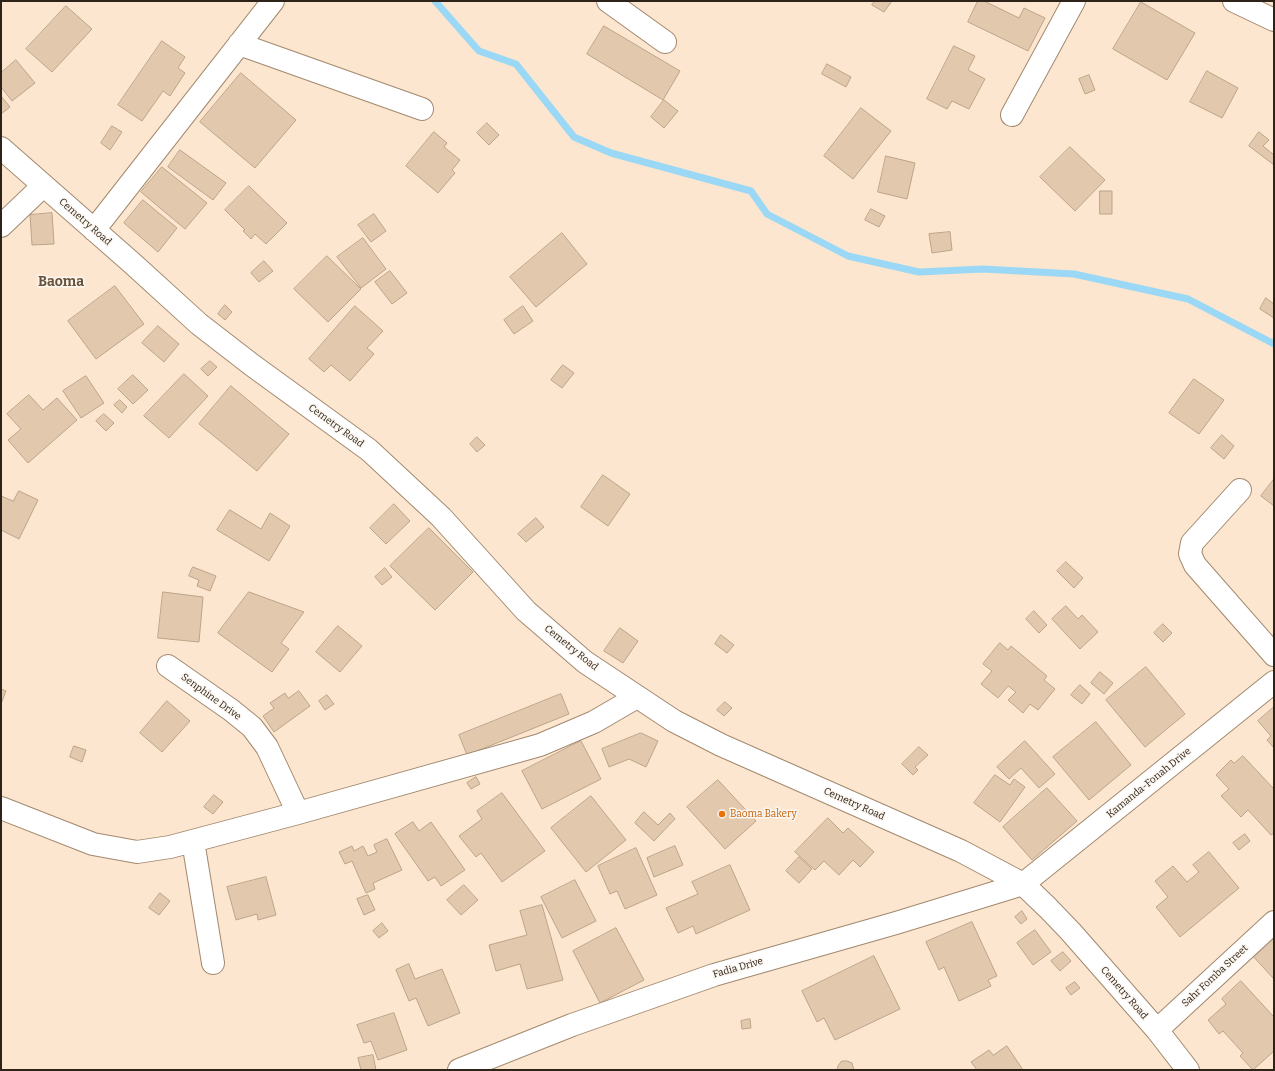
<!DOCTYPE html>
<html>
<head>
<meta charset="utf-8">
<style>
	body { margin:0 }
	#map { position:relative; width:1275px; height:1071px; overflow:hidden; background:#fce6cf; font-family:Bitter,serif }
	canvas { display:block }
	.frame { position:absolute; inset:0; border:2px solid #2d2318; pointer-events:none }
</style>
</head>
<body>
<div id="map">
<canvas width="1275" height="1071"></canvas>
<div class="frame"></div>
</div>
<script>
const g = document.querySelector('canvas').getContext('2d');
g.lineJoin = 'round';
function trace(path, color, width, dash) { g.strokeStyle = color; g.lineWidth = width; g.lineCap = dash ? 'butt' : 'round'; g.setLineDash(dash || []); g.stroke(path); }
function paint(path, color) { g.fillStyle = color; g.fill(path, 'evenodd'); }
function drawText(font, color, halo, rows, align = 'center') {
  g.font = font + ' Bitter,serif'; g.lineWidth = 3; g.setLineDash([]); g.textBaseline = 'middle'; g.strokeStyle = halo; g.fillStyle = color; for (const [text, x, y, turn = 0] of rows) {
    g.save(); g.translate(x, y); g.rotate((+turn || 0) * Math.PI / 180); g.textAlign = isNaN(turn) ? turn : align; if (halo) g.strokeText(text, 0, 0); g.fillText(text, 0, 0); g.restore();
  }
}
trace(new Path2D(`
	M435,1L479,51L516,64L574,137L611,153L751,191L767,214L848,256L919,272L983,269L1074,274L1188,299L1274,344`), '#9ad8f5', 7);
const building = new Path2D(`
	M875,1H892L884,12L872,5Z
	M978,1H984L1019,18L1024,8L1045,18L1028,51L968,22Z
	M1141,2L1195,33L1167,80L1113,49Z
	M66,6L92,29L52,72L26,49Z
	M604,26L680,71L663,100L587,54Z
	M162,41L185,57L178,68L185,73L170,96L163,91L142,121L118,105Z
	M954,46L975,56L968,70L985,79L969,109L952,101L947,109L927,99Z
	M16,60L35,83L12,101L1,87V73Z
	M827,64L851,77L846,87L822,74Z
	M1207,71L1238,88L1222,118L1190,102Z
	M241,73L296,120L255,168L200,122Z
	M1089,75L1095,90L1085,94L1079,79Z
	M1,96L10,107L1,114Z
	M664,100L678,111L664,128L651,117Z
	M861,108L891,131L853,179L824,156Z
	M487,123L499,135L489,145L477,133Z
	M112,126L122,132L110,150L101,143Z
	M434,132L447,143L444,147L460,160L452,170L455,173L438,193L406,166Z
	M1259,132L1269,140L1263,146L1274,155V165L1249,146Z
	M1070,147L1105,180L1075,211L1040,177Z
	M180,150L226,183L213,200L168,167Z
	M886,156L915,163L907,199L878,192Z
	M162,167L207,203L185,229L141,192Z
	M249,186L287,223L266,244L255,234L251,239L243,231L245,230L225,210Z
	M1100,191H1112V214H1100Z
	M143,200L177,228L158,252L124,223Z
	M871,209L885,216L879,227L865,220Z
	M52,213L54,244L32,245L30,215Z
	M374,214L386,231L371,242L358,225Z
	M950,232L952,250L932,253L929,234Z
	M562,233L587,264L536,307L510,277Z
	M363,238L386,269L361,288L337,257Z
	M327,256L361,289L328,322L294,289Z
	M264,261L273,271L259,282L251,273Z
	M390,271L407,293L392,304L375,282Z
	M115,286L144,324L96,359L68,321Z
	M1266,298L1274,304V318L1260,309Z
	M225,305L232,312L225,320L218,314Z
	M355,306L383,331L367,348L374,354L350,381L331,365L324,372L309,359Z
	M523,306L533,321L514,334L504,320Z
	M158,326L179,344L164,362L142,343Z
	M210,361L217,367L208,376L201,369Z
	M563,365L574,373L562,388L551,380Z
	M184,374L208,396L169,438L144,416Z
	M133,375L148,390L133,404L118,389Z
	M86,376L104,403L81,418L63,391Z
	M1194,379L1224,400L1199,434L1169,413Z
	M231,386L289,434L257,471L199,424Z
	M29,395L43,410L57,398L77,420L28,463L8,440L21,429L7,414Z
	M120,400L127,407L122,413L114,405Z
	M104,414L114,423L106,431L96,421Z
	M1222,435L1234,446L1224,459L1211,448Z
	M477,437L485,445L477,452L470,444Z
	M603,475L630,494L608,526L581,507Z
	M1274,479V506L1261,496Z
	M19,491L38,500L19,539L1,530V496L13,501Z
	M394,504L410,521L386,544L370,528Z
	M230,510L261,529L270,513L290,526L269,561L217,530Z
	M536,518L544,527L526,542L518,534Z
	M429,528L473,572L435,610L390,566Z
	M1066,562L1083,578L1074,588L1057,571Z
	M193,567L216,576L210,591L197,586L199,580L189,576Z
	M385,568L392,577L382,585L375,577Z
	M163,592L203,597L199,642L158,638Z
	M249,592L304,612L281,643L289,649L272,672L218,633Z
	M1066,606L1078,619L1082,615L1098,632L1080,649L1052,619Z
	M1034,611L1047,625L1039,633L1026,619Z
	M1163,624L1172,633L1163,642L1154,633Z
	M338,626L362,646L340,672L316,652Z
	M620,628L638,641L623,663L604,651Z
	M721,635L734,645L727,653L715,644Z
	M1000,643L1008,650L1011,646L1047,676L1044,680L1055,689L1038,710L1030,704L1023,713L1008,700L1016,692L1008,686L998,698L981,684L992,671L983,664Z
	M1146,667L1185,714L1145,747L1106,700Z
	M1100,672L1113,683L1104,694L1091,683Z
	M1080,685L1090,694L1082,704L1071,695Z
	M1,689L6,691L1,704Z
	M299,691L310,706L274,732L263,716L274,708L270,703L285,693L288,698Z
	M561,694L569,714L467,755L459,735Z
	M327,695L334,704L325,710L319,701Z
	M167,701L190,721L162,752L140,733Z
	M725,702L732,708L724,716L717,710Z
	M1274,707V748L1267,740L1271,736L1258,721Z
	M1096,722L1131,765L1089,800L1053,757Z
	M641,733L658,741L646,767L629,759L609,767L602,749Z
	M581,741L601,779L542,809L522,771Z
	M1025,741L1055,774L1039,788L1021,768L1009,779L997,767Z
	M74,746L86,750L82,762L70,757Z
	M919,747L928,755L915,767L918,770L913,775L902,764Z
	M1243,756L1274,789V833L1271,835L1248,810L1241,817L1221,796L1229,789L1216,775L1231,760L1234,763Z
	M995,775L1010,785L1014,779L1025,787L1000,822L974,803Z
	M476,777L480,784L471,789L467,783Z
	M718,780L756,821L725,849L687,807Z
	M1047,788L1077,821L1032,860L1003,827Z
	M502,793L545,851L502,882L481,853L476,857L459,836L482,819L477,811Z
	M214,795L223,802L213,814L204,807Z
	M591,796L626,840L586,872L551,828Z
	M644,812L658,825L670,813L675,819L654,841L635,823Z
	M828,818L843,833L848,828L874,852L860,867L853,860L839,875L824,861L815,870L795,852Z
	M413,822L419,831L431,822L465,870L441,886L435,877L428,881L395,834Z
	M1245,834L1250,841L1239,850L1233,843Z
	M387,839L402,870L373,883L375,889L366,893L352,861L345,864L339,852L352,846L354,851L363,846L368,856L377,852L374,845Z
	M675,846L683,865L654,877L647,858Z
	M636,848L657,895L625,909L617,891L610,894L598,866Z
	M1209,852L1239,888L1180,937L1156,907L1168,897L1155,881L1173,866L1187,882L1199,872L1193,865Z
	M799,857L812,869L799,883L786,871Z
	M730,865L750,910L696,934L693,926L678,933L666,908L698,894L692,882Z
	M266,877L276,915L258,920L257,914L236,920L227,887Z
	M575,880L596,921L562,938L541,897Z
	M464,885L478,900L461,915L447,900Z
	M160,893L170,901L159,915L149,908Z
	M368,895L375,910L364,915L357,899Z
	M542,905L563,980L527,989L520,964L496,971L489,945L527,935L520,911Z
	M1022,911L1027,919L1021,924L1015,917Z
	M972,922L997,976L988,980L991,986L959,1001L944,967L939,970L926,942Z
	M382,923L388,931L379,938L373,931Z
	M616,928L644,980L600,1003L573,951Z
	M1035,930L1051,952L1033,965L1017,943Z
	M1274,933V977L1273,978L1251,954Z
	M1063,952L1071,961L1060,971L1051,961Z
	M874,956L900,1009L835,1040L824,1018L817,1022L802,991Z
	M409,964L415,979L442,969L460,1013L428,1026L416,998L409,1001L396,970Z
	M1241,981L1273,1016L1274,1014V1051L1253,1070L1240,1056L1243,1053L1223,1031L1219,1034L1208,1020L1226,1004L1222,999Z
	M1075,982L1080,988L1071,995L1066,988Z
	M394,1013L407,1050L378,1060L371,1041L364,1043L357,1025Z
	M750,1019L751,1028L742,1029L741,1021Z
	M1007,1046L1023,1070H977L971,1062L989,1050L993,1055Z
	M373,1055L376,1070H361L358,1058Z
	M842,1061H847L852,1063L854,1070H837L838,1066Z`);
paint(building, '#e2c8ac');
trace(building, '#bda488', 1);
const minor = new Path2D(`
	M608,1L665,42
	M1234,1L1274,20
	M239,44L422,109
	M1012,115L1074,1
	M1,148L132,263L199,324L252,365L369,450L441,517L526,611L585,662L674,721L721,745L961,851L1023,884L1048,908L1071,932L1157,1030L1188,1070
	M1,226L43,186
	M94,230L273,1
	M1240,490L1192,543L1190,554L1195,565L1274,655
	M168,666L231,710L252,727L267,747L298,813
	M1,808L93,844L137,852L170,847L298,813L540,745L594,722L637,697
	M193,841L213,963
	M1157,1030L1274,922
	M459,1070L572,1025L714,975L896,923L1023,884L1274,682`);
trace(minor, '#a2896f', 24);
trace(minor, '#fff', 22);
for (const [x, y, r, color] of [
	[722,814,4,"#e8710a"]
]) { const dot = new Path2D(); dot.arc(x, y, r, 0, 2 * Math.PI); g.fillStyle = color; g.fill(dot); trace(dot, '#fcf6f1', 1.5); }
drawText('10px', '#2d2318', '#fcf6f1', [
	["Cemetry Road",85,222,41],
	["Cemetry Road",336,426,36],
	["Cemetry Road",571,648,39],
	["Senphine Drive",211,697,36],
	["Kamanda-Fonah Drive",1149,783,-39],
	["Cemetry Road",854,804,24],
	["Fadia Drive",738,968,-16],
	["Sahr Fomba Street",1215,976,-43],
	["Cemetry Road",1124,993,49]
]);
drawText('10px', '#c56008', '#fcf6f1', [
	["Baoma Bakery",730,814]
], 'left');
drawText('bold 14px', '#695239', '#fcf6f1', [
	["Baoma",61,282]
]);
</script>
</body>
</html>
